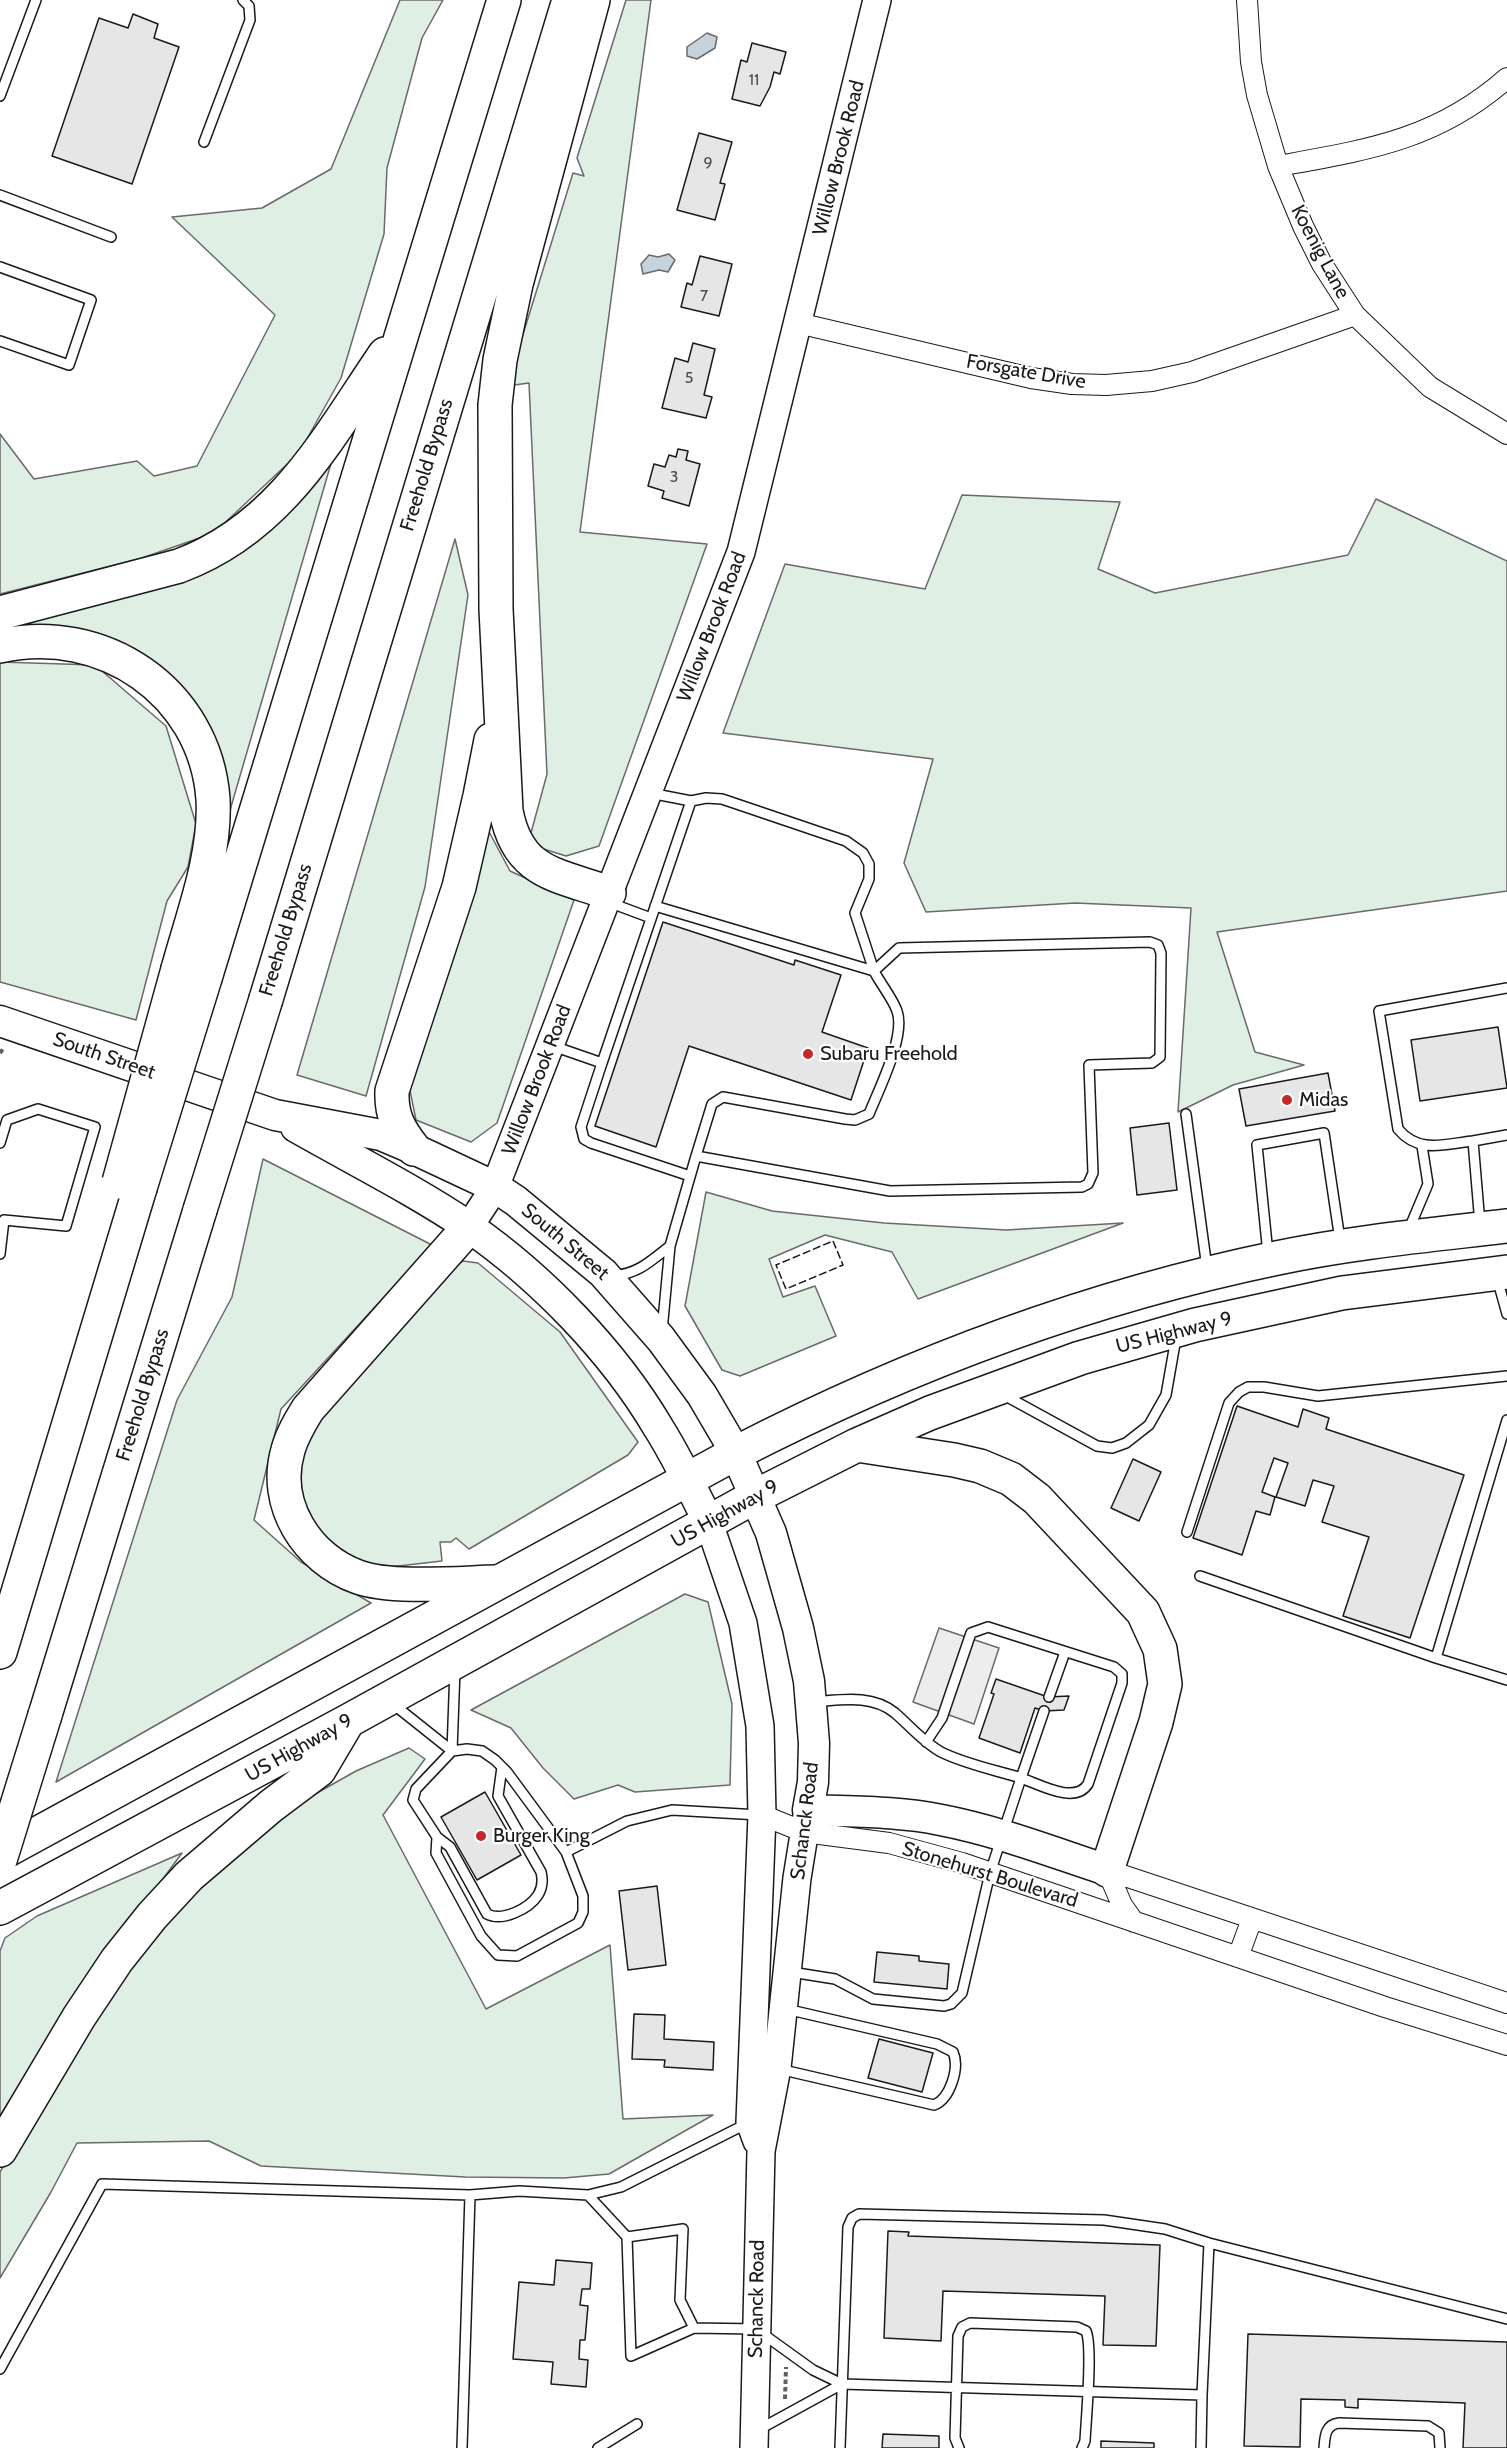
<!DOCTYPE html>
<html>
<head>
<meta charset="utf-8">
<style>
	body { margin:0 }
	canvas { display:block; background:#fff }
</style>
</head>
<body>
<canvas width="1507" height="2448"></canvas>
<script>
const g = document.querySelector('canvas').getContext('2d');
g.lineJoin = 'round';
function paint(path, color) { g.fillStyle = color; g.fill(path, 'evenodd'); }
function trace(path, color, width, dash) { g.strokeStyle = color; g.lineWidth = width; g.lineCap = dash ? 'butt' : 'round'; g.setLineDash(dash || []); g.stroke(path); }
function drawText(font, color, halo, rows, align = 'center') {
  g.font = font + ' Cabin,sans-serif'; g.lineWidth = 4.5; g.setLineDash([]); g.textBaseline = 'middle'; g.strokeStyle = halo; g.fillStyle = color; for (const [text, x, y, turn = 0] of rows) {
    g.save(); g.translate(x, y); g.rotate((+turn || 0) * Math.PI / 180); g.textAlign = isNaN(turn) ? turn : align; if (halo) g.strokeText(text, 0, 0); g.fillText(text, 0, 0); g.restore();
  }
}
const green = new Path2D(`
	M400,0H443L422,38L387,168L384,234L341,378L299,453L214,533L142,558L0,594V434L34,479L137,461L154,476L197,466L275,315L172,217L262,208L331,169Z
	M626,0H651L580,532L707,544L599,846L566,856L528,844L547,774L529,383L507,386L573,173L584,176L577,158Z
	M332,460L226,824L216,750L121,643L26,624L131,590Z
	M962,495L1120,502L1098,569L1155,593L1348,555L1376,499L1507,561V891L1217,932L1255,1052L1304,1065L1233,1085L1178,1112L1191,908L1075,903L926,912L904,863L933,759L723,733L785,564L925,589Z
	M455,539L468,595L425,887L366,1096L297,1075Z
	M0,662L95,665L166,726L196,824L188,867L167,901L136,1020L0,982Z
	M487,828L510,871L574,900L497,1123L471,1142L416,1120L409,1086Z
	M263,1159L432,1245L281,1409L254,1520L301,1562L371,1603L56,1782L177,1400L232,1297Z
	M706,1192L772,1211L884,1223L1006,1230L1123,1223L918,1299L892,1252L825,1235L769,1259L783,1297L815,1286L836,1336L740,1376L722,1370L685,1306Z
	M463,1261L478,1263L560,1332L638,1442L628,1455L469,1549L456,1538L451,1542H440L442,1561L381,1568L334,1555L300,1514L296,1455L309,1425L445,1271Z
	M685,1594L708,1602L732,1704L730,1785L635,1792L618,1785L574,1799L543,1768L511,1728L471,1710Z
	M409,1748L425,1759L383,1815L486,2009L610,1945L623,2119L713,2115L609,2174L564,2178L465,2177L261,2166L209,2141L77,2143L51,2192L0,2278V2172L56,2077L155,1926L271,1819L356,1771Z
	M182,1853L57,2023L0,2116V1951L5,1938L37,1916Z`);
paint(green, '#e0efe3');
trace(green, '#6a6a6a', 1.5);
const parking = new Path2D(`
	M939,1628L999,1648L974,1724L913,1702Z`);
paint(parking, '#ededed');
trace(parking, '#6a6a6a', 1.5);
const water = new Path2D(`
	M707,33L717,37L715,48L697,59L687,56V47Z
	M669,254L675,260L668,272L659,270L643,274L641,264L649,255L658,257Z`);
paint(water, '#c6d2dc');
trace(water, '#6a6a6a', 1.5);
const building = new Path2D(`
	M133,14L158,24L154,38L179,47L132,184L52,156L99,18L128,28Z
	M752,43L786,52L780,74L774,72L770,87L760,106L732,99L741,60L747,62Z
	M699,133L732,142L720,183L725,184L715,220L677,210Z
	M700,256L732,264L719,316L681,307L687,283L692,285Z
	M693,343L715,349L704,395L712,397L706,418L662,408L675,358L688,362Z
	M678,449L688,451L686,460L700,464L689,506L662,498L664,491L648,486L654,464L665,467L669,455L676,457Z
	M663,922L794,965L795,960L841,975L822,1032L868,1048L851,1100L689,1046L656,1147L595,1126Z
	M1498,1027L1507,1088L1420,1101L1411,1040Z
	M1328,1073L1335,1111L1246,1126L1239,1089Z
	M1169,1123L1177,1190L1137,1195L1130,1128Z
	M1237,1406L1298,1427L1303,1409L1329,1418L1326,1429L1464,1475L1410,1638L1343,1616L1369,1537L1322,1522L1334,1486L1313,1480L1305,1506L1276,1497L1288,1463L1274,1458L1262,1492L1275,1497L1270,1515L1256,1511L1242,1555L1193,1538Z
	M1133,1459L1161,1472L1139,1521L1111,1508Z
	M996,1679L1048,1697L1069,1696L1064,1710L1044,1711L1035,1708L1020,1753L979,1738L994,1694L991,1693Z
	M485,1792L521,1855L477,1880L441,1817Z
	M657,1886L666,1965L628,1970L619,1891Z
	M877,1952L919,1956V1961L949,1964L947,1989L874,1982Z
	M634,2014L665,2015L664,2039L714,2042L713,2070L664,2067L665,2060L632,2059Z
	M879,2039L933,2053L922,2092L868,2078Z
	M888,2231L909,2232L908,2236L1160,2245L1156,2346L1103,2345L1105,2296L943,2291L941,2341L884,2338Z
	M556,2260L592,2263L590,2289H582L580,2305L588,2306L585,2340H580L579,2359L588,2360L586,2387L551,2384L553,2362L513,2359L519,2282L554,2285Z
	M1248,2334L1507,2342V2448H1463L1465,2403L1358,2399V2408L1345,2407V2400L1301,2399L1300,2447L1244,2446Z
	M883,2434L939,2436V2448H882Z
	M1101,2441L1154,2443V2448H1101Z`);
paint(building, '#e6e6e6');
trace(building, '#1a1a1a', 1.5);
const lane = new Path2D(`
	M0,96L36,0
	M204,142L250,20L249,6L243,0
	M0,195L111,237
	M0,267L91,300L69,365L0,341
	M650,793L691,801L706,798L722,799L846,841L863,853L869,864V879L855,913L874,971L899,948L1150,942L1158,945L1161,953L1160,1057L1152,1063L1089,1065L1093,1173L1088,1184L1082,1187L890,1191L696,1156L670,1246L662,1331
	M608,902L651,918
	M655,906L874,971C880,983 893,999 897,1011C906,1036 879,1089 869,1114L855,1120L845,1119L723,1097L712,1104L696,1156
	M553,1046L602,1063L581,1127L584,1139L591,1143L690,1176
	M602,1063L691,801
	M1186,1114L1207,1268
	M1473,1141L1507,1135
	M0,1143L7,1120L38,1109L95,1127L66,1226L4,1220L0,1254
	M1480,1224L1473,1141C1444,1144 1419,1154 1398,1129L1379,1011L1507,988
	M1409,1229L1428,1184L1422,1146
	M1268,1254L1257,1145L1324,1133L1340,1240
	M615,1275C637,1275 653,1259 670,1246
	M1497,1278L1507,1314
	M1002,1394L1097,1446L1112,1448L1126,1443L1149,1425L1166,1395L1176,1338
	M1187,1532L1229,1403L1239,1392L1248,1387H1264L1318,1396L1507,1376
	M1200,1576L1436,1658L1507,1680
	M1436,1658L1507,1420
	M1049,1697L1065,1652
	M393,1704L452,1751L455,1669
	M926,1742L942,1718L971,1633L988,1627L1114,1667L1122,1674V1683L1088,1784C1075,1805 1039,1784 1021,1778L1044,1711
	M467,1749L482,1751L495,1760L507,1772L566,1852L583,1896V1912L578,1923L517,1956L498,1955L481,1936L436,1853L437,1837L413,1800L416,1789L452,1751Z
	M437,1837L450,1847L487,1914C502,1922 529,1909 538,1895C543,1887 543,1880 541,1872L498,1796L502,1767
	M566,1852L627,1821L672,1810L759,1815
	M791,1972L835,1979L873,1999L944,2006L951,2004L962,1993L990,1873L1021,1778C995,1770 965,1764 941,1752C923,1742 910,1726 895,1713C872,1694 841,1700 814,1702
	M779,2069L934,2105C950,2099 960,2068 953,2052L937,2044L786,2009
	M588,2195L627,2237L631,2356L694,2328L756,2329L813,2370L842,2384L1202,2395L1201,2448
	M627,2237L683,2229L680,2300L694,2328
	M0,2369L102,2184L470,2195L519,2191L588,2195L621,2187L748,2123
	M1202,2395L1209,2243
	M758,2430L842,2384
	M462,2448L470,2195
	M598,2448L637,2424
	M840,2448L848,2227L852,2218L859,2214L1104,2220L1165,2229L1209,2243L1507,2319
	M959,2448L955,2438L958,2336L962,2327L970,2323L1077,2327L1086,2331C1093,2347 1086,2420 1085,2441L1082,2448
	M1324,2448C1325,2436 1325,2425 1339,2423L1428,2426L1439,2433L1440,2448`);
const street = new Path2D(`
	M1247,0L1251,62L1257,95L1278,166L1303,226L1322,264L1355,315L1430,387L1507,434
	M1278,166C1367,150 1437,140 1507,78
	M798,323L1031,378L1072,384L1106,385L1152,381L1192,372L1355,315
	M762,1815L804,1832L889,1843L962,1863L1385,2007L1507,2045
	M1107,1870L1507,2003
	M1107,1870L1122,1905L1134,1922
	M1238,1957L1252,1919`);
const secondary = new Path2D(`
	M469,1227L495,1187L741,552L877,0
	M709,1523L743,1623L760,1726L762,1815L750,2122L757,2141
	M754,2448L761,2151L777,2068L797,1878L808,1810`);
const primary = new Path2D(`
	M0,1021L275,1115L381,1135L414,1149L495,1187L516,1201L603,1273L661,1339L702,1395L736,1453L771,1533L798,1628L809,1681L814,1743L813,1782L808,1810C852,1812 897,1811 941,1820C998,1831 1052,1852 1107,1870
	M296,1127C354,1160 414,1190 469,1227C541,1277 613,1351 658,1427C677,1457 693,1490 709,1523`);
const highway = new Path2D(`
	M593,0L516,284L500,360L495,405L496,609L506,811C518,874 556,874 609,893
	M0,613L179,566C281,528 327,439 385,354
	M0,646C102,623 205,691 213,799C216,856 193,914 178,969
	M206,975L504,0
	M266,999L569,0
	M414,1149C399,1130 391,1116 392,1091L459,887L480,796L491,740
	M469,1227L308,1409C300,1422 292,1435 288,1450C272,1504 307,1559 358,1577C391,1589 459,1583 495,1582
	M857,1445L954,1460L980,1466L1011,1479L1037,1499L1143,1612L1160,1649L1165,1684L1156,1722L1107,1870
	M0,1652L140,1188
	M45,1715L200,1210
	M0,1854L736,1453C907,1365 1088,1297 1277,1258C1353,1242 1430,1235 1507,1226
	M0,1908L348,1721L756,1496L857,1445L930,1413L1080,1358L1195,1325L1342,1293L1507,1272
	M0,2150L79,2017L117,1960L152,1916L189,1876L271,1806L319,1770L348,1721`);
trace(lane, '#1a1a1a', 12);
trace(street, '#1a1a1a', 22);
trace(secondary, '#1a1a1a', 30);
trace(primary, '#1a1a1a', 33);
trace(highway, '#1a1a1a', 36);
trace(new Path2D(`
	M0,1053L3,1049
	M785,2399L786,2367`), '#5f5f5f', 4, [4.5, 3]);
trace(lane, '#fff', 9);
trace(street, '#fff', 20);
trace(secondary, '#fff', 27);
trace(primary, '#fff', 30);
trace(highway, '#fff', 33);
const highwayBridge = new Path2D(`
	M119,1182L178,969
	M140,1188L206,975
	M200,1210L266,999
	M0,1860L45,1715`);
trace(highwayBridge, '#1a1a1a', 36, []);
trace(highwayBridge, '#fff', 33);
trace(new Path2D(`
	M833,1241L843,1265L786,1289L776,1265Z`), '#1a1a1a', 1.5, [8, 3]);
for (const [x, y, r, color] of [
	[808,1054,6,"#c62828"],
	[1287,1100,6,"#c62828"],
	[481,1836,6,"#c62828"]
]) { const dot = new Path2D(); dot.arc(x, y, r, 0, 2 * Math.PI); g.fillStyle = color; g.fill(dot); trace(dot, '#fff', 2); }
drawText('16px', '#4d4d4d', null, [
	["11",754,80],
	["9",708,163],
	["7",704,296],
	["5",689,378],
	["3",674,477]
]);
drawText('20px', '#1a1a1a', '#fff', [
	["Willow Brook Road",839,158,-76],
	["Koenig Lane",1320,252,62],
	["Forsgate Drive",1026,372,10],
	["Freehold Bypass",427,465,-73],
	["Willow Brook Road",712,627,-69],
	["Freehold Bypass",286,930,-73],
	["South Street",104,1056,19],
	["Willow Brook Road",537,1080,-69],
	["South Street",565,1242,40],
	["US Highway 9",1174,1333,-14],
	["Freehold Bypass",143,1395,-73],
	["US Highway 9",725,1514,-29],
	["US Highway 9",299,1748,-29],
	["Schanck Road",805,1821,-83],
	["Stonehurst Boulevard",990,1875,17],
	["Schanck Road",757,2299,-89]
]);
drawText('20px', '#1a1a1a', '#fff', [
	["Subaru Freehold",820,1054],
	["Midas",1299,1100],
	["Burger King",493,1836]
], 'left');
</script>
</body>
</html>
